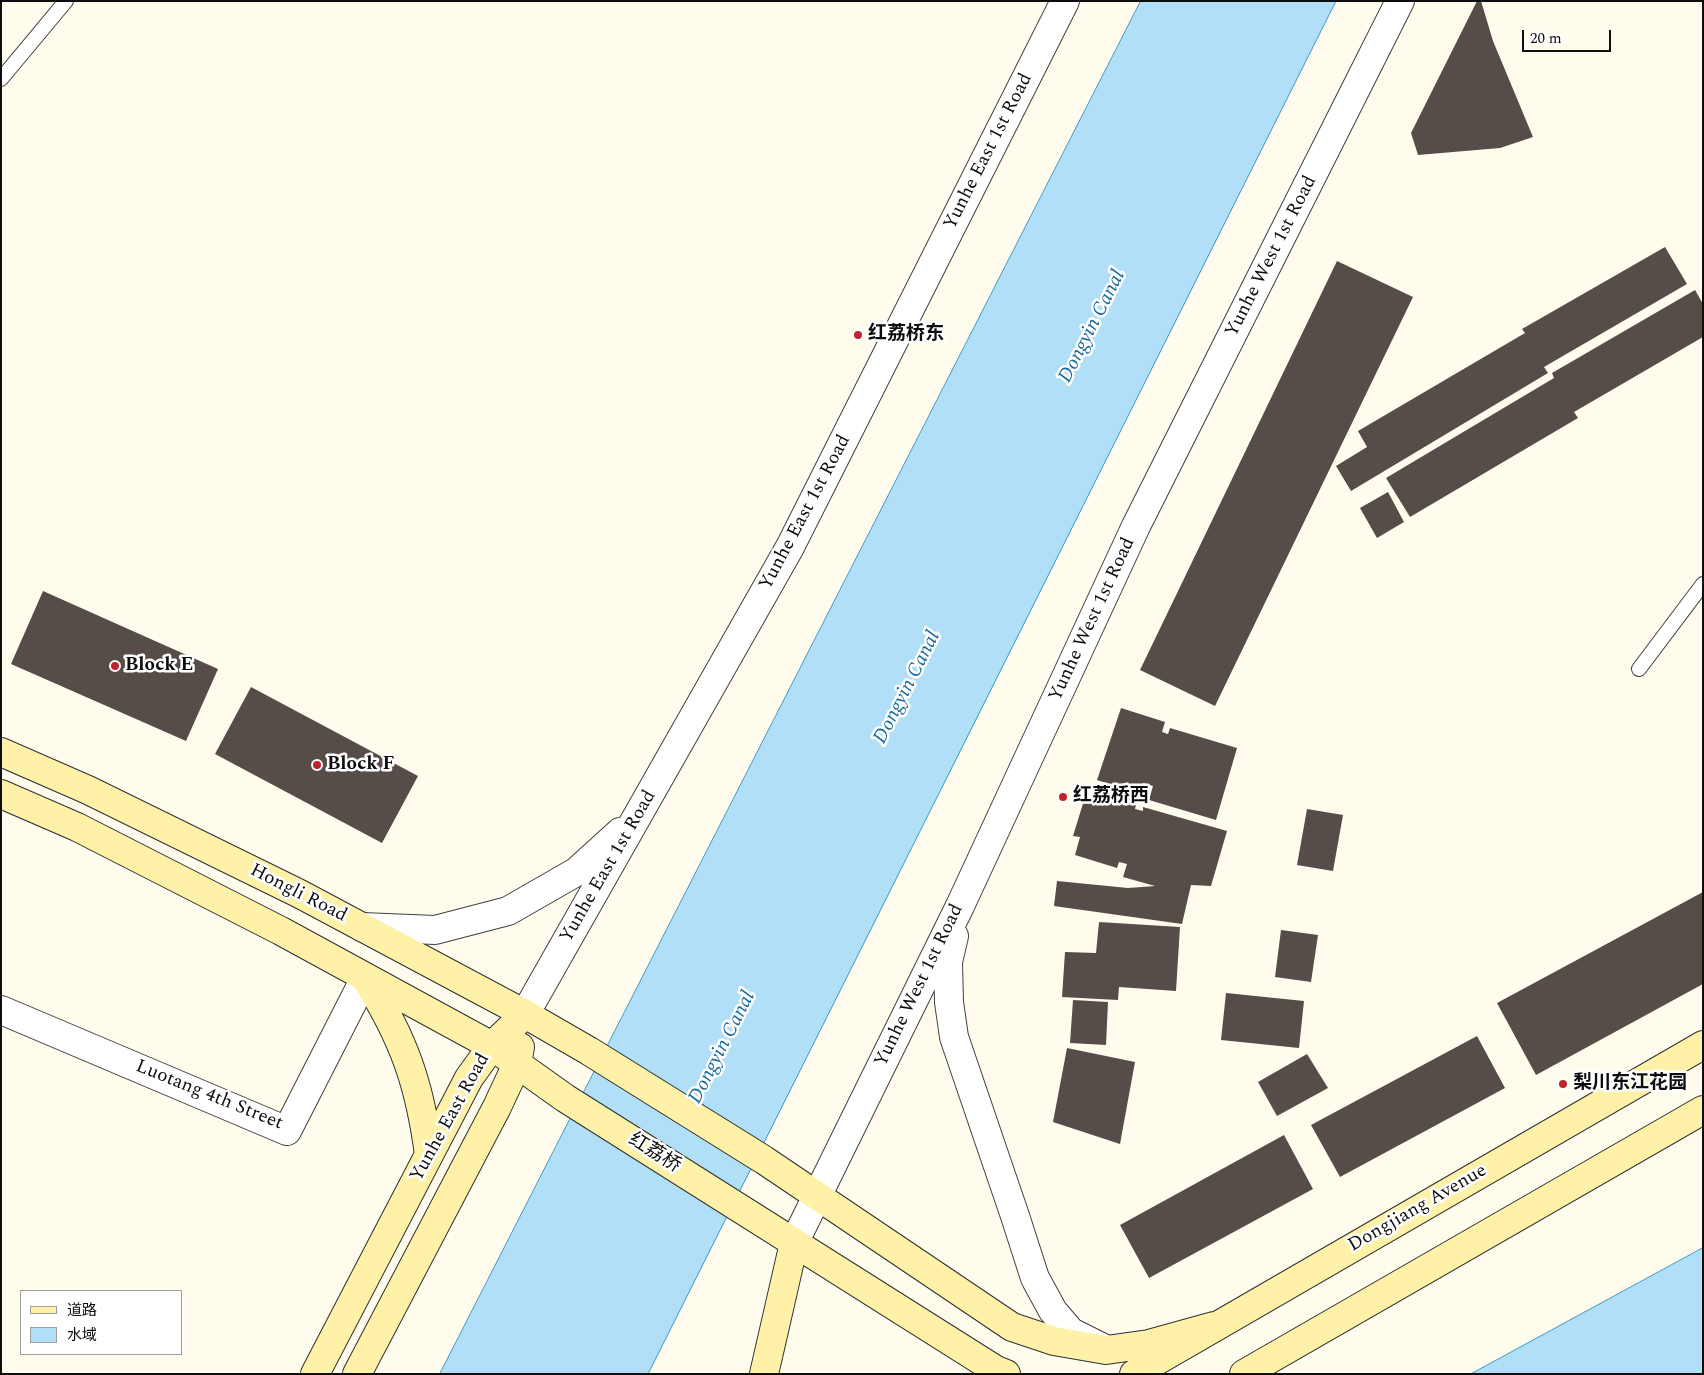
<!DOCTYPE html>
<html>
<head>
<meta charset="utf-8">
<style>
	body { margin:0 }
	#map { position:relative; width:1704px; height:1375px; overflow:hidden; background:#fffbed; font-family:Spectral,"Noto Sans SC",serif }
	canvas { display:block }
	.frame { position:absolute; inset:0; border:2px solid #0d0d0d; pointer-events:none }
	.legend { position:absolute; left:20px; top:1290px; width:162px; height:65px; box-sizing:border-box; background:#fff; border:1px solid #9e9e9e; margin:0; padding:6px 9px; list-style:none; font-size:15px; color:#0d0d0d }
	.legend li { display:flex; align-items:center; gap:10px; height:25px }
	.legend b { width:25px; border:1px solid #9e9e9e }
	.scale { position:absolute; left:1522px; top:30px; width:89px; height:22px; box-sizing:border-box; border:2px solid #0d0d0d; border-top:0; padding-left:6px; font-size:15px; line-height:18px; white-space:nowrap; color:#0d0d0d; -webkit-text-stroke:4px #fff; paint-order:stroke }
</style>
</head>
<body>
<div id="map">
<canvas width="1704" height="1375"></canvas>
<div class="frame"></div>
<ul class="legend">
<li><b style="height:6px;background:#fff2a8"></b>道路</li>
<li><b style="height:14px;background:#b1dff7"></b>水域</li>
</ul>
<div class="scale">20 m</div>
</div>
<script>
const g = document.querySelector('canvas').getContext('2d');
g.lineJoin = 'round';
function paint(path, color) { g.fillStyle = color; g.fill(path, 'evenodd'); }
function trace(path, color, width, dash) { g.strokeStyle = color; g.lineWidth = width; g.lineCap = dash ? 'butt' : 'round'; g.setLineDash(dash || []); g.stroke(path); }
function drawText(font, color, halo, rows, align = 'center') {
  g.font = font + ' Spectral,"Noto Sans SC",serif'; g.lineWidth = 5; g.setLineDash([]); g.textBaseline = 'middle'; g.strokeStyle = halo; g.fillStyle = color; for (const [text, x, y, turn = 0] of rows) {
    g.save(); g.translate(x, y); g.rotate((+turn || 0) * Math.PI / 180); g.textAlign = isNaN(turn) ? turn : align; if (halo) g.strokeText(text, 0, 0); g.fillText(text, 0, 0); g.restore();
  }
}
const water = new Path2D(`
	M1141,1H1336L648,1374H440Z
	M1703,1248V1374H1471Z`);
paint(water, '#b1dff7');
trace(water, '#3797ce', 1);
paint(new Path2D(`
	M1477,1H1481L1493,41L1533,137L1500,148L1418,155L1411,133Z
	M1665,247L1687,284L1544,367L1548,373L1351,491L1336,466L1367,447L1358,431L1525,333L1522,329Z
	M1337,261L1413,297L1215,706L1140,670Z
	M1695,290L1703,304V337L1574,412L1578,418L1410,517L1386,478L1554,378L1552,373Z
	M1388,492L1404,522L1377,538L1360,508Z
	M43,591L218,669L186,741L11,664Z
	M251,687L418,776L382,843L215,754Z
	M1121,708L1165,722L1162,732L1168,734L1170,728L1237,748L1216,820L1149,800L1153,786L1143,783L1139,794L1097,780Z
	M1097,788L1137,800L1135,809L1143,811V807L1227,831L1211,886L1191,885L1182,924L1054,906L1057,881L1128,888L1155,886L1123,877L1127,864L1119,862L1117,868L1075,855L1080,837L1073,836L1085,797L1094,800Z
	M1307,809L1343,815L1333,871L1297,865Z
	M1703,892V984L1536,1075L1497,1003Z
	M1099,922L1180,927L1176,991L1119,987L1118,1000L1062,997L1065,952L1096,953Z
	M1281,930L1318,935L1311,982L1275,977Z
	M1226,993L1304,1001L1299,1048L1221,1040Z
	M1073,1000L1108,1002L1106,1045L1070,1043Z
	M1477,1036L1505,1088L1340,1177L1311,1125Z
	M1067,1048L1135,1062L1120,1144L1053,1122Z
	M1307,1054L1328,1088L1277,1116L1258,1082Z
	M1284,1135L1313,1189L1149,1278L1120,1225Z`), '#564d49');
const service = new Path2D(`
	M1,79L66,1
	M1639,669L1703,584`);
const minor = new Path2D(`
	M1,1010L287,1131L365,978`);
const tertiary = new Path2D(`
	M362,927L435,930L508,911L576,872L620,832
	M954,936L948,962L949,1002L954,1037L1015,1216L1035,1278L1053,1311L1071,1332L1103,1348
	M525,1014L790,547L1065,1
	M794,1243L960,906L1136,526L1400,1`);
const secondary = new Path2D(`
	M1,752L88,790L300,894L525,1014L589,1051L764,1160L1012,1327L1054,1341L1106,1350L1149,1344L1214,1326
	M1,794L77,827L281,931L492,1046L565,1098L996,1370L1006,1374
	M366,979C404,1039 420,1085 429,1155
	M315,1374L469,1078L492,1046L525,1014
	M357,1374L497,1107L517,1064L520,1047
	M764,1374L794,1243
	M1134,1374L1703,1045
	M1244,1374L1703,1110`);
trace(service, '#404040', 16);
trace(minor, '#404040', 30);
trace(tertiary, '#404040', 30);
trace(secondary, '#2f2f2f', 30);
trace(service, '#fff', 14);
trace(minor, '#fff', 28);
trace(tertiary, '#fff', 28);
trace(secondary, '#fff2a8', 28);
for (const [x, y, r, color] of [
	[858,335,5,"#be2330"],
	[115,666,5,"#be2330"],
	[317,765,5,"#be2330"],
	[1063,797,5,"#be2330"],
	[1563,1084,5,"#be2330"]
]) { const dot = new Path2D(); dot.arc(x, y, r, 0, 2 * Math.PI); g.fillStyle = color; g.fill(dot); trace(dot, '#fff', 2); }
drawText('19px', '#0d0d0d', '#fff', [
	["Yunhe East 1st Road",989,152,-63],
	["Yunhe West 1st Road",1272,257,-63],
	["Yunhe East 1st Road",806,513,-62],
	["Yunhe West 1st Road",1093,620,-65],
	["Yunhe East 1st Road",609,867,-60],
	["Hongli Road",298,894,27],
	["Yunhe West 1st Road",920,986,-64],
	["Luotang 4th Street",209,1096,22],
	["Yunhe East Road",451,1118,-61],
	["红荔桥",654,1154,32],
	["Dongjiang Avenue",1418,1209,-30]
]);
drawText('bold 19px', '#0d0d0d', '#fff', [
	["红荔桥东",868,335],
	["Block E",125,666],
	["Block F",327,765],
	["红荔桥西",1073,797],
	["梨川东江花园",1573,1084]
], 'left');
drawText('italic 20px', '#1568a0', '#fff', [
	["Dongyin Canal",1093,327,-63],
	["Dongyin Canal",908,688,-63],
	["Dongyin Canal",723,1048,-63]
]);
</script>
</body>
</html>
